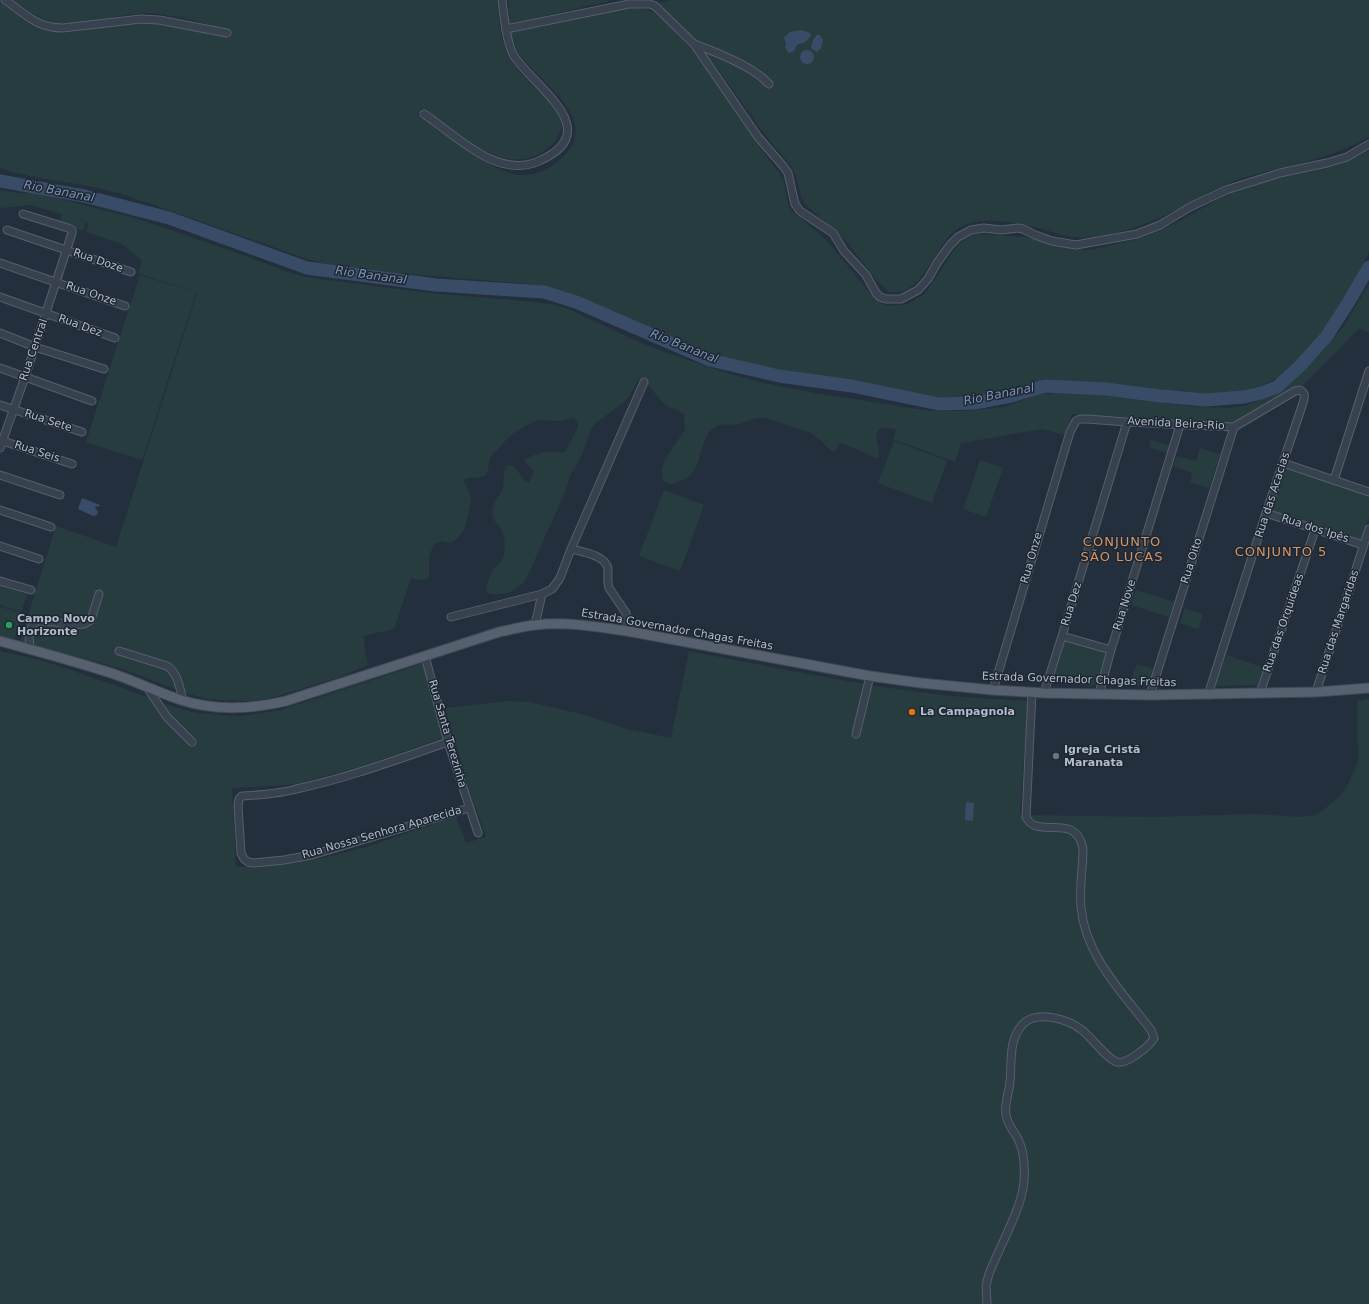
<!DOCTYPE html>
<html>
<head>
<meta charset="utf-8">
<style>
	body { margin:0 }
	canvas { display:block; background:#242f3e }
</style>
</head>
<body>
<canvas width="1369" height="1304"></canvas>
<script>
const g = document.querySelector('canvas').getContext('2d');
g.lineJoin = 'round';
function paint(path, color) { g.fillStyle = color; g.fill(path, 'evenodd'); }
function trace(path, color, width, dash) { g.strokeStyle = color; g.lineWidth = width; g.lineCap = dash ? 'butt' : 'round'; g.setLineDash(dash || []); g.stroke(path); }
function drawText(font, color, halo, rows, align = 'center') {
  g.font = font + ' "DejaVu Sans",sans-serif'; g.lineWidth = 3; g.setLineDash([]); g.textBaseline = 'middle'; g.strokeStyle = halo; g.fillStyle = color; for (const [text, x, y, turn = 0] of rows) {
    g.save(); g.translate(x, y); g.rotate((+turn || 0) * Math.PI / 180); g.textAlign = isNaN(turn) ? turn : align; if (halo) g.strokeText(text, 0, 0); g.fillText(text, 0, 0); g.restore();
  }
}
paint(new Path2D(`
	M14,0H497C499,21 500,44 512,62C519,72 529,82 538,91C546,99 557,108 561,119C564,130 557,139 550,146C510,184 455,132 422,108L418,114C449,136 476,163 513,174C528,178 544,172 556,163C607,124 546,88 521,56L517,50L511,32L613,11L632,8L644,9L652,11L660,16L699,57L731,103L759,146L779,173L784,183L788,204L792,211L824,238L834,249L873,297L883,304L889,306L908,304L924,294L936,278L955,248L962,241L970,236L979,234L1025,237L1080,249L1090,250L1100,248L1138,239L1159,231L1180,221L1224,196L1269,180L1325,169L1342,163L1369,151V252L1346,298L1312,345L1289,370L1277,378L1263,385L1248,390L1228,394L1200,396L1113,384L1050,380L1008,391L974,396L946,400L918,397L875,386L779,370L716,356L567,292L531,284L383,272L327,264L307,259L160,207L115,192L84,185L40,178L12,172L0,168V3C24,16 34,30 63,33C91,30 120,23 149,23C176,23 204,32 230,38L231,32C207,23 173,14 148,13C117,13 74,31 45,20C33,15 24,7 14,0Z
	M508,0H613L510,24Z
	M672,0H1369V137C1356,143 1344,150 1331,154C1298,166 1262,170 1229,183C1205,193 1183,208 1159,218C1138,227 1114,235 1092,237C1074,240 1056,233 1039,228C1016,223 990,217 967,224C935,233 928,298 889,292L878,282L846,241L805,204L801,196L796,177L791,166L762,131L718,69L702,50L658,3Z
	M0,190L17,193H34L53,197L138,219L237,253L285,271L305,277L429,293L535,302L554,305L571,310L632,339L661,351L733,375L759,382L814,393L930,411H964L986,409L1004,407L1039,394L1060,393H1083L1195,407L1230,408L1248,405L1266,397L1291,380L1314,360L1344,326L1369,284V332L1358,329L1338,350L1302,386L1236,423H1231L1072,414L1065,435L1042,429L961,443L955,462L893,439L896,430C889,428 881,426 877,433C875,444 882,448 878,459L842,443L839,444L836,451L832,452L820,440L811,433L766,418C755,417 749,421 739,424C732,426 725,422 718,426C692,437 712,477 670,484L663,481C656,464 678,443 685,429L684,421L685,415C679,409 669,409 663,403C657,397 646,379 639,379L636,383L630,395L624,402L597,422L591,429L582,455L570,476L565,492L532,566C526,580 522,588 507,593C500,594 494,595 488,593L486,589C488,583 489,576 492,571C497,563 502,566 504,554C506,545 505,536 500,527C497,524 494,521 493,517C490,505 499,498 503,488C504,483 504,470 506,467C508,464 511,465 514,466L524,480L526,482H529L532,477L534,471L525,463V460C532,455 545,451 553,452C558,452 561,454 566,451L578,427L577,421L573,418L559,421L537,420L512,434L492,455L490,459L487,474C480,480 472,475 463,480L469,491L471,501L465,528L458,538L451,543L441,541L434,544L429,556V577L427,579L421,580L411,578L394,629L363,636L368,665L342,676L272,698L253,701L217,700L203,698L180,691L123,669L20,641L56,526L116,547L197,293L138,273L142,261L122,244L86,232L88,223L66,215L86,223L83,231L59,223L62,214L30,205L0,208Z
	M140,275L196,293L142,460L86,442Z
	M1151,440L1170,446L1167,453L1149,447Z
	M894,441L947,461L932,503L878,483Z
	M1200,448L1220,454L1209,488L1190,482L1192,473L1173,466L1177,456L1196,461Z
	M980,460L1003,468L986,517L963,509Z
	M1286,469L1369,495V517L1361,541L1341,536L1270,512Z
	M664,490L704,505L680,571L639,556Z
	M0,586L27,594L21,612L0,605Z
	M1136,590L1174,602L1169,617L1131,605Z
	M0,607L22,613L14,641L0,637Z
	M1185,608L1203,614L1198,629L1180,623Z
	M1065,639L1107,651L1100,678L1097,684L1091,686L1052,682Z
	M0,651L44,661L117,686L174,707L196,713L238,716L255,714L281,710L424,663L443,738L366,765L304,782L287,785L232,788L236,867C260,867 283,865 306,861C358,853 407,832 456,817L466,843L486,837L469,789L445,708L509,701L530,702L581,714L627,729L671,738L689,651C771,667 852,684 934,694C965,698 997,699 1028,701L1020,815L1154,817L1253,814L1301,817L1315,815L1322,811L1339,797L1346,788L1357,765L1358,756L1357,701L1369,699V1304H0Z
	M1227,655L1264,668L1257,685L1215,686Z
	M1137,664L1155,669L1150,683L1145,687L1130,684Z`), '#263c3f');
paint(new Path2D(`
	M801,30L810,33L811,35C806,43 805,42 797,45L793,52L789,53L785,48L786,44L784,37L790,32Z
	M817,35H820L823,40L821,48L817,52L811,48L813,40Z
	M800 57a7 7 0 1 1 14 0a7 7 0 1 1-14 0Z
	M82,498L100,505L99,507L96,506L95,507L98,512L97,515L93,516L78,509Z
	M966,802L974,803L973,821L965,820Z`), '#394c67');
trace(new Path2D(`
	M0,181L84,196L169,218L307,268L436,285L544,292L576,302L710,360L779,376L852,386L939,404L975,403L1011,396L1045,386L1106,389L1160,396L1205,400L1244,397L1261,393L1277,387L1299,367L1326,337L1348,303L1369,267`), '#394c67', 13);
const minor = new Path2D(`
	M5,0C26,14 36,28 63,28L141,19L159,20L227,33
	M506,29L629,4H650L655,6L694,44L758,137L783,166L788,173L795,204L800,211L833,233L844,251L866,275L876,293L880,297L886,299H901L918,290L928,279L937,263L950,245L958,237L971,230L984,228L1001,230L1018,228L1023,229L1035,235L1052,241L1076,245L1137,234L1160,225L1190,207L1226,190L1280,173L1327,163L1347,157L1369,144
	M694,44C716,52 754,67 769,84
	M424,114C456,135 497,180 539,161C607,131 535,88 514,56C506,42 504,16 502,0
	M7,230L131,272
	M0,263L125,306
	M0,297L115,338
	M0,333L35,347L104,369
	M0,368L92,401
	M0,405L82,432
	M0,440L72,464
	M0,448L25,377L72,233V230L68,228L23,214
	M1283,463L1369,492
	M0,475L60,495
	M1334,480L1369,371
	M0,510L51,527
	M1266,513L1363,545
	M0,546L39,559
	M571,549C582,552 606,555 608,569C608,576 607,582 609,588L626,613L627,631
	M0,581L31,590
	M451,617L542,594L552,589L560,578L571,549L644,382
	M535,625L542,594
	M1062,636L1111,650
	M31,650C28,637 28,632 35,621L54,622L71,625L84,624L91,620L99,594
	M119,651L167,666C178,673 180,689 183,701
	M425,656L448,742L478,833
	M146,686L167,717L192,742
	M993,690L1070,432L1076,421L1080,419H1087L1127,422L1234,427L1295,391L1300,390C1307,394 1304,399 1302,406L1266,513L1208,695
	M1316,692L1369,529
	M1044,693L1062,636L1127,422
	M1260,693L1315,530
	M1099,694L1111,650L1180,425
	M1150,695L1234,427
	M856,734L870,676
	M448,742C398,759 348,778 296,789C279,794 260,795 242,796L239,799L238,806L241,853L244,859L248,862L254,863L284,860L312,855L469,808
	M987,1304L986,1285L989,1274C999,1247 1022,1209 1024,1181C1025,1168 1024,1151 1018,1139C1014,1131 1007,1124 1006,1115C1004,1104 1009,1093 1010,1082C1012,1062 1008,1040 1023,1024C1037,1010 1068,1019 1082,1030C1092,1038 1107,1059 1117,1062C1126,1065 1150,1046 1154,1038L1151,1030C1123,993 1085,956 1081,907C1079,888 1083,868 1083,849C1076,810 1037,841 1026,817L1032,692`);
const major = new Path2D(`
	M0,641C37,651 74,661 111,673C135,681 157,692 181,700C215,711 252,709 286,701L499,632C511,630 523,626 535,625C566,621 597,627 627,631L870,676L921,683L993,690L1044,693L1150,695L1316,692L1369,688`);
trace(minor, '#565f6c', 9);
trace(major, '#414a57', 11);
trace(minor, '#38414e', 7);
trace(major, '#56606e', 9);
for (const [x, y, r, color] of [
	[9,625,4,"#2e9e5b"],
	[912,712,4,"#e8710a"],
	[1056,756,4,"#6b7280"]
]) { const dot = new Path2D(); dot.arc(x, y, r, 0, 2 * Math.PI); g.fillStyle = color; g.fill(dot); trace(dot, '#1d2633', 1.5); }
drawText('11px', '#b4bcc9', '#1d2633', [
	["Rua Doze",98,261,19],
	["Rua Onze",91,294,19],
	["Rua Dez",80,326,20],
	["Rua Central",34,350,-71],
	["Rua Sete",48,421,18],
	["Avenida Beira-Rio",1176,424,3],
	["Rua Seis",37,452,18],
	["Rua das Acacias",1273,495,-72],
	["Rua dos Ipês",1315,529,18],
	["Rua Onze",1032,558,-74],
	["Rua Oito",1192,561,-73],
	["Rua Dez",1072,604,-73],
	["Rua Nove",1125,605,-73],
	["Rua das Margaridas",1339,622,-72],
	["Rua das Orquídeas",1284,623,-71],
	["Estrada Governador Chagas Freitas",677,630,10],
	["Estrada Governador Chagas Freitas",1079,680,2],
	["Rua Santa Terezinha",447,734,74],
	["Rua Nossa Senhora Aparecida",382,833,-16]
]);
drawText('bold 11px', '#b4bcc9', '#1d2633', [
	["Campo Novo",17,619],
	["Horizonte",17,632],
	["La Campagnola",920,712],
	["Igreja Cristã",1064,750],
	["Maranata",1064,763]
], 'left');
drawText('italic 12px', '#7c92b1', '#1d2633', [
	["Rio Bananal",59,192,11],
	["Rio Bananal",371,276,8],
	["Rio Bananal",684,347,22],
	["Rio Bananal",999,395,-11]
]);
g.letterSpacing = '1px';
drawText('13px', '#d59563', '#1d2633', [
	["CONJUNTO",1122,543],
	["SÃO LUCAS",1122,558],
	["CONJUNTO 5",1281,553]
]);
g.letterSpacing = '0px';
</script>
</body>
</html>
